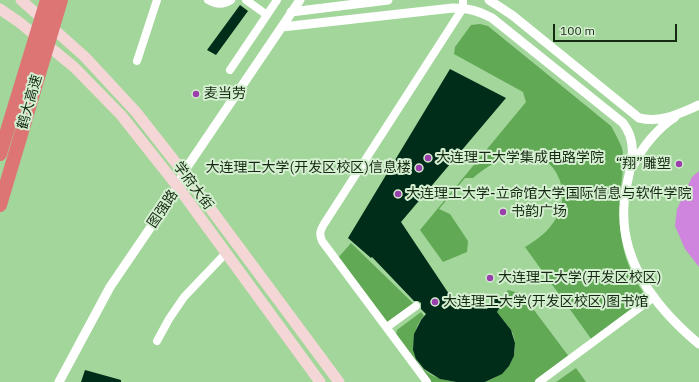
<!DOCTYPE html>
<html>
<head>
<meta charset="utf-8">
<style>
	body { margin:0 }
	#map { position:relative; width:699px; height:382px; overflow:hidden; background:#a2d69a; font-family:"IBM Plex Sans",sans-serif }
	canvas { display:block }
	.scale { position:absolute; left:553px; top:24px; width:124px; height:18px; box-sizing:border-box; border:2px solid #162a13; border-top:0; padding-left:5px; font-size:12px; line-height:14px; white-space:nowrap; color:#162a13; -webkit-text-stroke:3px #d5efd1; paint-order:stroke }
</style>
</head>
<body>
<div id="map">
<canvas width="699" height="382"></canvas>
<div class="scale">100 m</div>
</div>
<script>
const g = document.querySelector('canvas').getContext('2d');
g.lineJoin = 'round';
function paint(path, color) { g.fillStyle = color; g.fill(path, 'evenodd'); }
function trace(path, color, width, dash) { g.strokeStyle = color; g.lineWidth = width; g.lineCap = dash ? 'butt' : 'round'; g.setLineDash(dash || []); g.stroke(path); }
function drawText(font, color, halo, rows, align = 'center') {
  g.font = font + ' "IBM Plex Sans","Noto Sans SC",sans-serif'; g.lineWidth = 4; g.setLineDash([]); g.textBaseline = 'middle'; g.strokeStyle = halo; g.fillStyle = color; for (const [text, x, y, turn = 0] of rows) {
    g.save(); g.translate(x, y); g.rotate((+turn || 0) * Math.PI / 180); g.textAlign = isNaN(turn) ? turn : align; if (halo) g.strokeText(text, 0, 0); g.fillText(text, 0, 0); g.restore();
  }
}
paint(new Path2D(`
	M480,24L488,26L611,126C615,133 619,141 622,148C625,162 622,174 621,188C618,227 620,259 643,292L637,306L592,340L525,247C539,239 554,227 560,210C571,180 545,144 512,155C496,160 485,168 473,178H465L439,209L450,214L468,241L467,252L443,262L420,230L526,102L523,92L454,54L455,47L471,25Z
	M351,243L416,306L390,323H386L338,258Z
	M508,290L522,294L570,358L538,382H485C506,374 521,358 513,334C509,326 502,319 497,312C502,304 503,296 508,290Z
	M421,312L424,316C416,324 414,334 415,344C416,349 415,355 417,360C424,375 441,380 456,382H430L396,335L397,330Z
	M576,368L586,382H556Z`), '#61a955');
paint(new Path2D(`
	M699,171V267L685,249L675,226L677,209L692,177Z`), '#cf85dd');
paint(new Path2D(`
	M240,5L248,11L216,55L207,50Z
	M450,69L506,98L401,222L447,291L457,304L469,305L487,309L492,300L497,298L501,300V305L497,312L511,330L515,343L514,356L509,366L502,374L485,382H456L440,379L424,369L416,359L413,350L414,334L421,320L426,314L421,309V303L418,301H414L372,257L371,258L348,238Z
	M85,370L121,380V382H81Z`), '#002c1a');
trace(new Path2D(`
	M208,0C217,5 223,5 231,0
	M246,0L267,15L277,0
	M137,61L157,0
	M230,70L267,15
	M387,327L416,306
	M157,341L169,319L184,297L226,253
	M427,382L322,241C319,234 320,231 324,224L463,8V0
	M539,382L654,297`), '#fff', 8);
trace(new Path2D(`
	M489,0L512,15L639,118C662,123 678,114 699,105
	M291,12L388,0
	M282,27L453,8C469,8 478,11 492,18L623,123C643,149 625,176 624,205C620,262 657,309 699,344
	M633,166C642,147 658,128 675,117
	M59,382L110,287L178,187L183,173L300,0`), '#fff', 9);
trace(new Path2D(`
	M21,0L85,57L136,112L187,177L339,382
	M0,9L19,22L74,67L121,115L178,187L320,382`), '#f5d6d6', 11);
trace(new Path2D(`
	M0,154L47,0
	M0,205L61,0`), '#de7575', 14);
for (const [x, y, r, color] of [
	[196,94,4,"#9a40ab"],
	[428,158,4,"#9a40ab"],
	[679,164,4,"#9a40ab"],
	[419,168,4,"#9a40ab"],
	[398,194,4,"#9a40ab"],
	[503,212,4,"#9a40ab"],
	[490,278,4,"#9a40ab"],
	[435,302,4,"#9a40ab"]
]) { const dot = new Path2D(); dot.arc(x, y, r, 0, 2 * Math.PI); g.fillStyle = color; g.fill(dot); trace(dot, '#d5efd1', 1.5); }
drawText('14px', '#162a13', '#d5efd1', [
	["麦当劳",204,94],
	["大连理工大学集成电路学院",436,158],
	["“翔”雕塑",671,164,"right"],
	["大连理工大学(开发区校区)信息楼",411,168,"right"],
	["大连理工大学-立命馆大学国际信息与软件学院",406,194],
	["书韵广场",511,212],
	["大连理工大学(开发区校区)",498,278],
	["大连理工大学(开发区校区)图书馆",443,302]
], 'left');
drawText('14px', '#162a13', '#d5efd1', [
	["鹤大高速",30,102,-74],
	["学府大街",193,186,53],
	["图强路",163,209,-56]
]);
</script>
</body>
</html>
